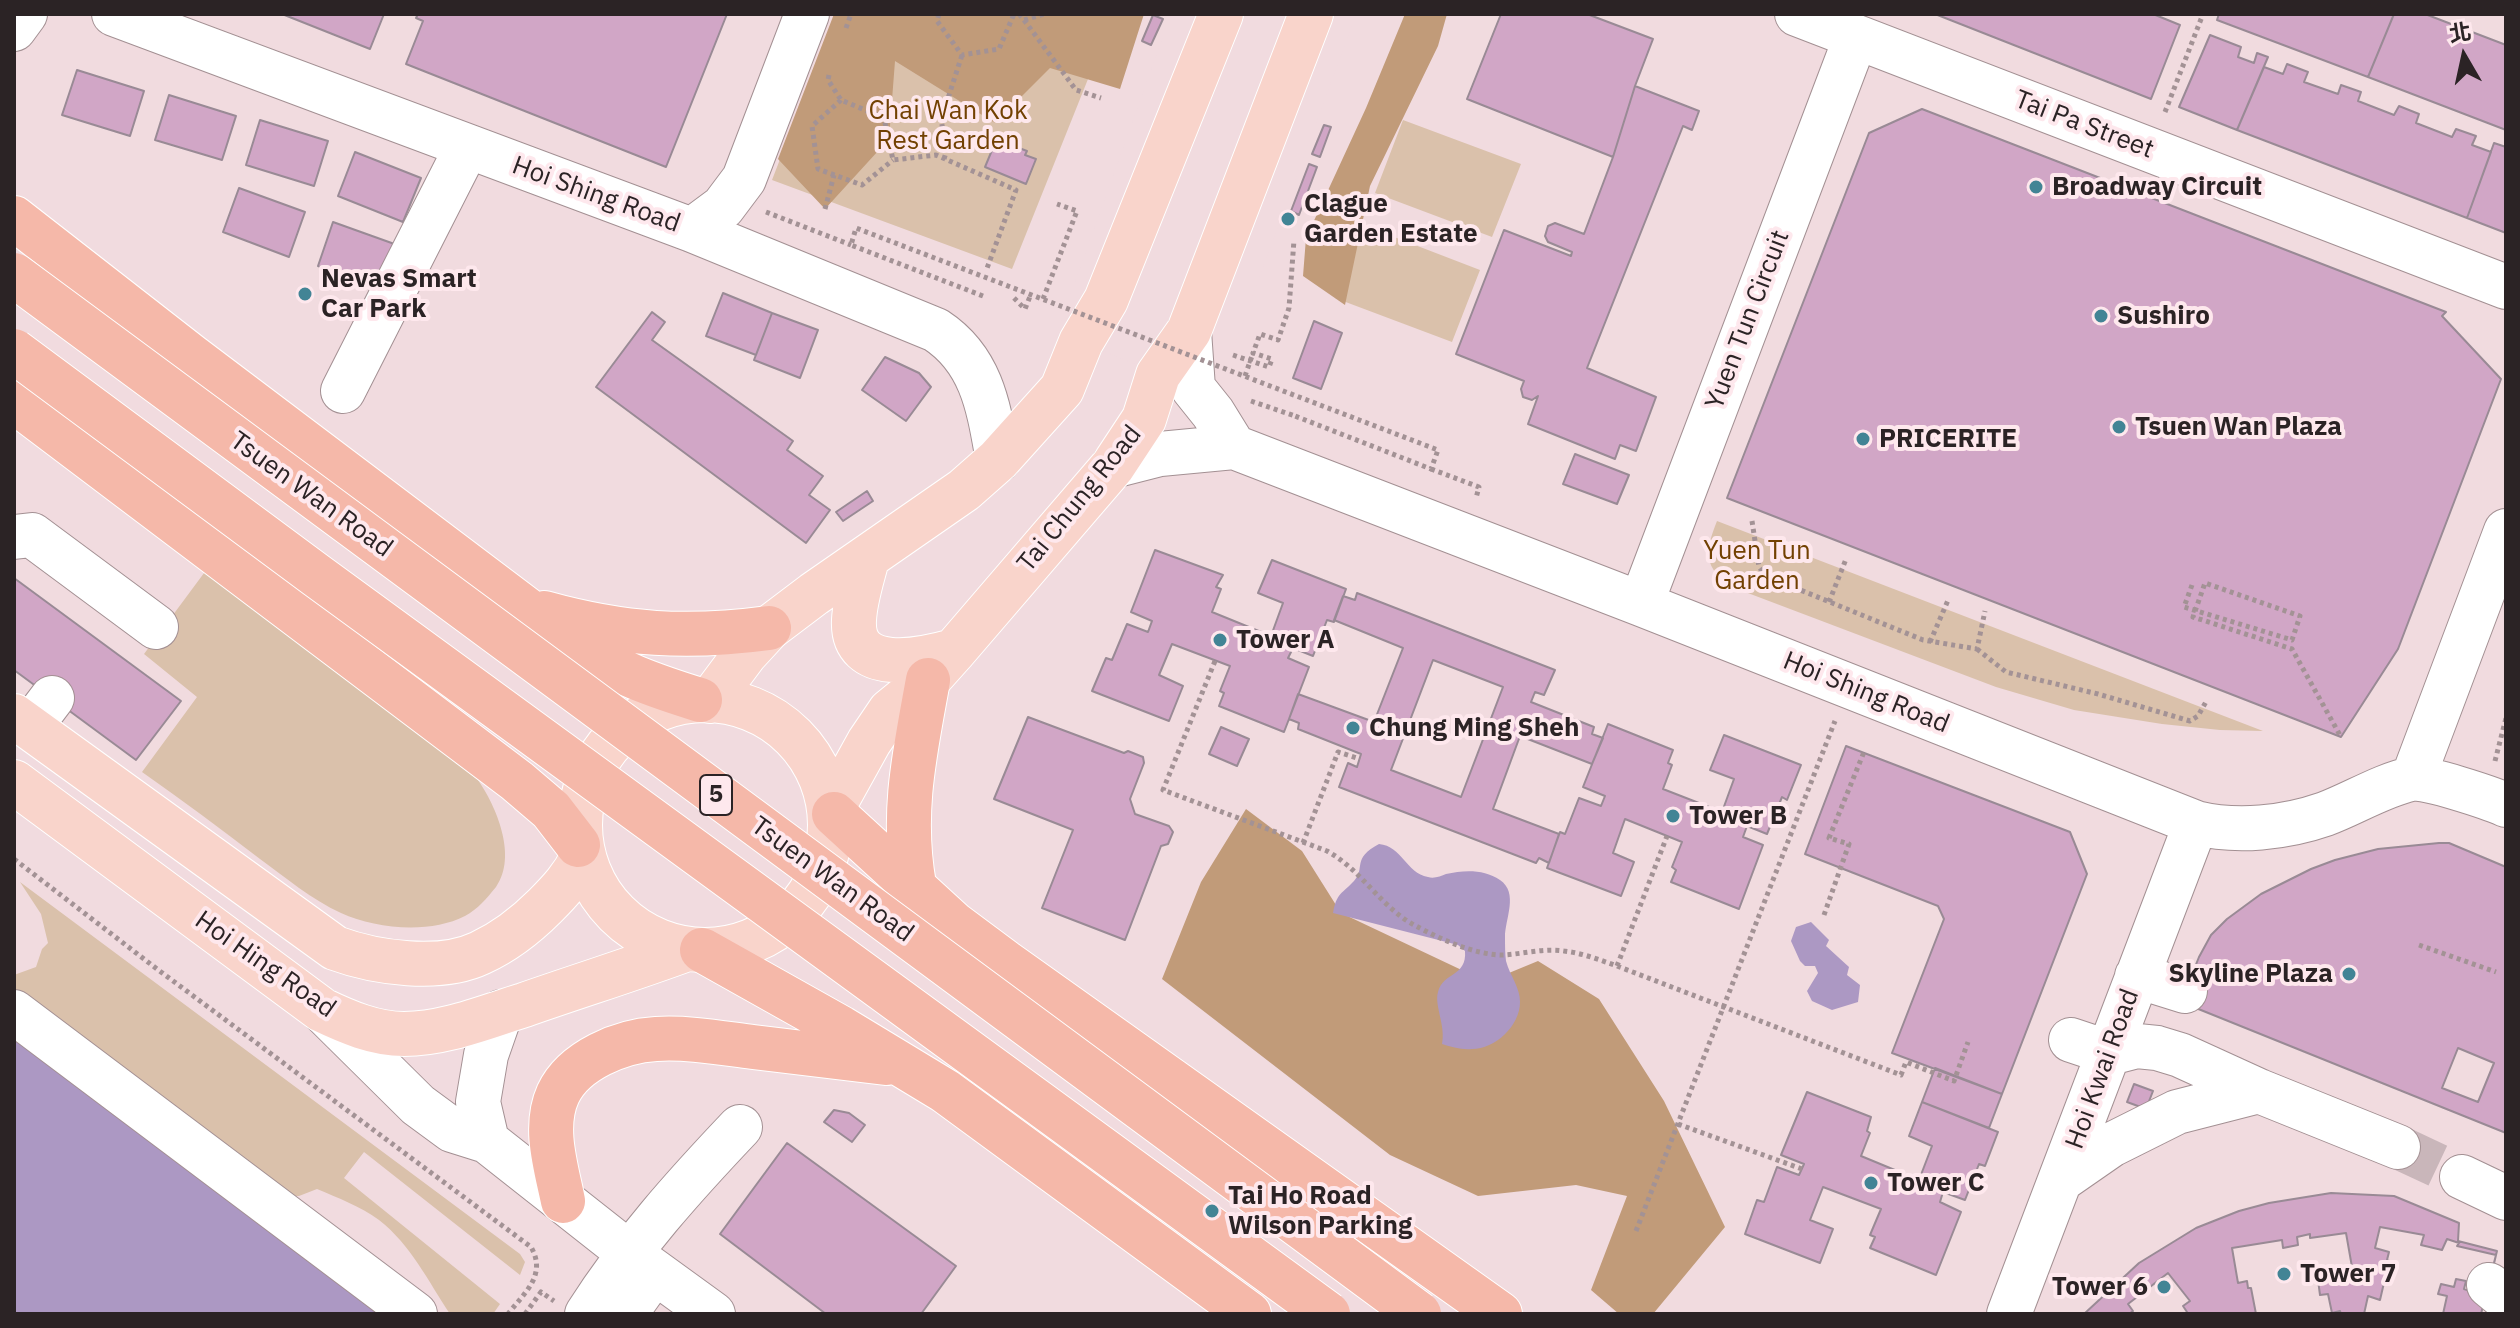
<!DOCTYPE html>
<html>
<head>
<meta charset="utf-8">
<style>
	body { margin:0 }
	#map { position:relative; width:2520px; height:1328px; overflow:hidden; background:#f1dbdf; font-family:"IBM Plex Sans","Noto Sans TC",sans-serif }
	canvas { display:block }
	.frame { position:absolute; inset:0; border:16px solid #2b2325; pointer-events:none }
	.north { position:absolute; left:2424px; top:16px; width:80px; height:80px; -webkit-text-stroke:6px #fee8ed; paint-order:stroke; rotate:351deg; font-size:22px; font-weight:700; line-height:32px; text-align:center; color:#2b2325 }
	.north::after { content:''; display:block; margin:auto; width:28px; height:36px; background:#2b2325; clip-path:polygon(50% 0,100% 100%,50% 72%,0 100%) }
</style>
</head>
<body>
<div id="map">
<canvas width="2520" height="1328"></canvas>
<div class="frame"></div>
<div class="north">北</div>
</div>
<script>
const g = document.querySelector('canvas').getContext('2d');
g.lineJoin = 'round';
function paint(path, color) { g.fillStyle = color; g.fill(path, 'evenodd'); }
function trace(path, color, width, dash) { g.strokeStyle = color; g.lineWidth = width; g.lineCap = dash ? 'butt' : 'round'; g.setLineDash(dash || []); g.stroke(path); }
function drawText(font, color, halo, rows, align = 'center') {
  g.font = font + ' "IBM Plex Sans",sans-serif'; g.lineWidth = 8; g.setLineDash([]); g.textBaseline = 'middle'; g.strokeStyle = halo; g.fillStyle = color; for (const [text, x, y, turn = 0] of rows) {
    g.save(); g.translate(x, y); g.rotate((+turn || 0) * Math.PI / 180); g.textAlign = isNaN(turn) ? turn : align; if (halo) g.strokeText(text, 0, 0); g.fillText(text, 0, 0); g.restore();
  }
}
paint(new Path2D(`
	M836,14H1114L1012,269L772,180Z
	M1403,120L1521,164L1492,237L1375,193Z
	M1363,225L1480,270L1452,342L1335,298Z
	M1717,521L2263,731L2220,730L2162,724L2074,710L1996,687L1732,587C1703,568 1705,551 1717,521Z
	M207,569L478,780C496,806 518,856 496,887C487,898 478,909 465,916C430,934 376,929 341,913C312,900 285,877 260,859C221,829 182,800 142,772L197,697L144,654Z
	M20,882L520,1254L525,1262L520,1275L364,1152L344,1178L500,1304L493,1314H450C428,1281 411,1245 379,1220C360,1206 338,1198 317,1189L299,1196H288L14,1007V975L36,967L42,949L48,943L41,914Z`), '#dac1ab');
paint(new Path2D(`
	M834,14H1144L1120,89L1050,68L995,123L895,61L889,139L825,209L778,159Z
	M1405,14H1447L1438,46L1370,186L1345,305L1303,276L1306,238L1366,108Z
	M1246,809L1302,851L1341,913L1487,982L1538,961L1599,999L1664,1101L1725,1227L1653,1314H1619L1591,1290L1627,1196L1576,1185L1478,1196L1390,1155L1162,979L1201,882Z`), '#c19b79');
paint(new Path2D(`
	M1379,844C1402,846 1406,873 1428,877C1434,879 1441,876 1446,874C1464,870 1484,869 1500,880C1519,893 1505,919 1505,937C1505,945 1505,954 1506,961C1510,976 1520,987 1520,1002C1520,1026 1495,1049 1472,1049C1461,1050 1452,1047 1442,1044C1446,1026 1434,1005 1438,992C1443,972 1467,977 1465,951L1458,945L1333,913C1336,893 1343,893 1354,881C1366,868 1351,859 1379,844Z
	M1811,922L1829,940L1826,946L1849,967L1847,975L1860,985L1858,1002L1832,1010L1812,1001L1807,991L1818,973L1815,966H1805L1800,961L1791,941L1796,927Z
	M14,1029L402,1314H14Z`), '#ac98c3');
paint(new Path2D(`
	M1171,14H1356L1215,397L1057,332Z`), '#f1dbdf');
const building = new Path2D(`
	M282,14H384L370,49Z
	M418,14H727L666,167L406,64L423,21L416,18Z
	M1501,14H1587L1653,39L1635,86L1613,157L1467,99Z
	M1935,14H2153L2180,25L2151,99Z
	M2219,14H2394L2368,77L2217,20Z
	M2394,14H2425L2506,45V130L2368,77Z
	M1153,15L1163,19L1151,45L1142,41Z
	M2210,35L2241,47L2238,57L2254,63L2257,53L2268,57L2237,130L2179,107Z
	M2287,64L2308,72L2304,82L2338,94L2341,85L2361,92L2358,101L2394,115L2399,106L2419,114L2416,123L2452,137L2456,129L2476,136L2472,145L2491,152L2467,218L2237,130L2264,67L2283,74Z
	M77,70L144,91L130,136L62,115Z
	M1635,86L1699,111L1692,130L1683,126L1587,368L1656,397L1636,451L1620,445L1615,459L1528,424L1538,396L1532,400L1523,397L1521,389L1524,381L1456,354L1504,230L1571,256L1572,252L1548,242L1545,236L1548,226L1555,223L1584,234L1613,157Z
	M169,95L236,116L222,160L155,140Z
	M1922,109L2446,312L2442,316L2501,379L2398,649L2341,737L1727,498L1869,133Z
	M260,120L328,141L314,186L246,165Z
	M1324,125L1331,127L1320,157L1312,154Z
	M995,143L1018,152L1019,148L1027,151L1025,155L1036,159L1026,184L985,167Z
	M2494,143L2506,147V233L2467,218Z
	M355,152L421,178L403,222L338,196Z
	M1309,164L1317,167L1299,215L1291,211Z
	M239,188L305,212L289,257L223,232Z
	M333,222L400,246L384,290L318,266Z
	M723,293L772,313L756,355L706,336Z
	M652,312L665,322L652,340L793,441L787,450L823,476L809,495L830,510L806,543L596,387Z
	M772,313L818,330L800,378L754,360Z
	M1314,321L1342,333L1321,389L1293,378Z
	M885,357L919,373L931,387L906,421L862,390Z
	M1575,454L1629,475L1617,504L1563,484Z
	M867,491L873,501L843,521L836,512Z
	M1155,550L1223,575L1216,587L1221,589L1212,612L1271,636L1283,603L1258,593L1272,560L1346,589L1334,622L1327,620L1313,656L1293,648L1288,658L1309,667L1284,732L1219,706L1224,693L1220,691L1230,666L1172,644L1159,675L1183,686L1169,721L1092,691L1106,658L1112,660L1127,624L1148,632L1152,621L1131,612Z
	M14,578L181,701L136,760L14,670Z
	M1357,593L1555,670L1544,695L1535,692L1531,702L1594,727L1592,734L1603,738L1592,764L1520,736L1493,809L1559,834L1549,863L1539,858L1536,863L1339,787L1348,763L1357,767L1361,754L1298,729L1299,723L1289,719L1298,694L1374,722L1403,648L1334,620L1343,596L1355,600ZM1433,660L1503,687L1461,797L1391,770Z
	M1028,717L1124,753L1128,751L1143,757L1144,763L1130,799L1135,814L1169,826L1173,832L1168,844L1161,846L1125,940L1042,908L1073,830L994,799Z
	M1608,724L1673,750L1668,763L1672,765L1663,789L1722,812L1734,779L1710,770L1724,735L1801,765L1787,800L1782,797L1767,834L1747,826L1743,837L1763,845L1739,909L1671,882L1676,870L1672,867L1682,842L1625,819L1613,853L1634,862L1621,896L1547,868L1560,832L1565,834L1579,798L1601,806L1605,796L1583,787Z
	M1221,727L1249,739L1237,766L1209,754Z
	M1846,746L2070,832L2087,874L2002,1094L1892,1053L1944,919L1938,906L1805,854Z
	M2439,843H2449L2506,867V1133L2181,1002L2199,957L2211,935L2227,919L2261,894L2311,869L2335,860L2378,849Z
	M2458,1048L2494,1063L2478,1102L2442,1088Z
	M1935,1068L2002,1094L1989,1128L1922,1102Z
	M2134,1084L2153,1091L2146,1109L2127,1102Z
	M1807,1092L1871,1117L1867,1131L1870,1133L1861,1156L1919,1180L1932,1146L1909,1136L1922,1102L1998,1132L1985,1166L1979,1164L1965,1200L1943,1192L1940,1202L1961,1212L1936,1275L1870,1248L1875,1237L1870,1235L1881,1209L1823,1187L1810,1220L1833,1229L1820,1263L1745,1234L1757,1200L1764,1202L1777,1167L1799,1175L1804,1164L1781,1155Z
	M834,1110L849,1113L865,1125L852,1142L824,1122Z
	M787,1143L956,1266L921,1314H826L720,1234Z
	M2331,1193L2394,1196L2459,1223L2458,1241L2497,1251L2481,1314H2084L2139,1263L2196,1228L2239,1211L2269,1203Z
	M2380,1227L2424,1235L2421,1245L2442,1250L2447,1239L2459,1243L2457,1246L2496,1255L2489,1285L2479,1294L2464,1289L2466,1281L2456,1279L2454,1287L2441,1284L2438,1294L2447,1296L2443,1314H2364L2368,1296L2380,1300L2389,1261L2387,1260L2389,1252L2375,1248Z
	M2346,1233L2352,1267L2331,1270L2332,1278L2318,1280L2320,1295L2328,1294L2332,1313L2340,1311L2341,1314H2256L2251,1288H2248L2247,1281L2238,1283L2232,1248L2282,1240L2283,1248L2298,1245L2297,1237L2310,1234V1238Z
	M2168,1273L2190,1301L2183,1306L2187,1312L2185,1314H2129L2133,1311L2128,1304Z`);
paint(building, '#d1a6c6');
trace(building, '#998a95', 2);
trace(new Path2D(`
	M2398,1147L2462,1177`), '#c9b6ba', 44, [44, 22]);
const minor = new Path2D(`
	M114,14L692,230L936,330C983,361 989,410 998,460
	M1797,14L2506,287
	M14,29L25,14
	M692,230L723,207L744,179L807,14
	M1189,331L1193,388L1213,413L1234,447
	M343,391L467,147
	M1113,466L1160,454L1234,447L1641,604L2196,823C2237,833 2285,828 2325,814C2352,804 2383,785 2411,779C2425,776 2490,798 2506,805
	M14,537L32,535L156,627
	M1641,604L1856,37
	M30,727L52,698
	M2413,778L2506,531
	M2137,976L2185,991
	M322,1010L418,1105L452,1130L487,1141L629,1253L713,1314
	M14,1012L415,1314
	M2071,1040L2110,1053
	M2110,1053L2137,1046L2157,1048L2180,1055L2259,1091L2398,1147
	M487,1141L478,1102L486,1055L501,1012
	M2462,1177L2506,1198
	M2062,1179L2111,1145L2177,1112L2259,1091
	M2489,1285L2506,1299
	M587,1314C631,1245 684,1186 740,1127
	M625,1314L655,1272
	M2009,1314L2196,823`);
const major = new Path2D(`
	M867,559C862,579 855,599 854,620C851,676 922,660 954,651
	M580 825a125 125 0 1 1 250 0a125 125 0 1 1-250 0Z
	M710,701L745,654L769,628L814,594L964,490L998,460L1062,389L1081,342L1106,300L1221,14
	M14,716L335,948C376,963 440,972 480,953C504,942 527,924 545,906C560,891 573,877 582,858
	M14,782L322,1010C347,1022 375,1034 404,1034C445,1034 485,1017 524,1005C578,986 633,969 687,949
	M833,807L869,742L890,711L928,680L954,651L1113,466L1144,419L1158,375L1189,331L1311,14`);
const highway = new Path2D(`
	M14,218L191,356L575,646C615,672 655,686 700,700
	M14,401L517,781L551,810L578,845
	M544,613C623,635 687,639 769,628
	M834,814L954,924L1005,962L1500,1314
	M914,885C901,812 915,752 928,680
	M702,950L841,1028L945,1091L1249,1314
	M563,1201C556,1167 543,1127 558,1094C574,1060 621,1041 656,1039C688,1037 721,1043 753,1047C797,1052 842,1058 886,1063`);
trace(minor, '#a39093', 46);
trace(major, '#fff', 46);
trace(highway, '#fff', 46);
trace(new Path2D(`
	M939,14L937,21L962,55L999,49L1014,14
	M1019,14L1024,20L1044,14
	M1024,20L1076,90L1101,98
	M846,28L851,14
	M829,75L828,80L841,100L884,118L893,160L936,155L1016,190L986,271
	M841,100L812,126L818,169L862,185L893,160
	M2165,112L2203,14
	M944,159L947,149L941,120L962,55
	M825,209L834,175
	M766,212L851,245
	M1014,298L1025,309L1031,294
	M1043,299L1077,211L1057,204
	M1233,355L1269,367L1272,359L1253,353L1260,334L1278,340L1289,308L1294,240
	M1251,401L1295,416
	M1431,469L1479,487L1476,498
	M1752,521L1759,567L1766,576L1923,640L1977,649L1985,611
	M2192,585L2184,607L2292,640L2300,616L2205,583L2193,617L2292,649L2341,737
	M1829,602L1846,559
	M1930,642L1949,598
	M1977,649L2006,672L2098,694L2190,721L2198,716L2207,700
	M1215,661L1163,790L1327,851C1362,870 1381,908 1416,926C1440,939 1475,955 1503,955C1523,954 1544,948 1564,951C1582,953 1600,960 1617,966L1901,1075L1906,1062L1954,1081L1968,1042
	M2495,761L2506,718
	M1303,843L1338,752L1360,759
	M14,859L157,969L531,1247C547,1275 525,1292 508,1314
	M1824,915L1849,844L1829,838L1864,752
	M2419,945L2496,972
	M1617,966L1667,836
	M1678,1124L1802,1169
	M1636,1231L1835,721
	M525,1314L541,1292L554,1301`), '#a39295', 5, [4, 4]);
trace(minor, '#fff', 44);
trace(major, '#f9d4cb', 44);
trace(highway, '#f5b8a9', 44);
const highwayBridge = new Path2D(`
	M14,275L1419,1314
	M14,351L316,575L1328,1314`);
trace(highwayBridge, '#fff', 46, []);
trace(new Path2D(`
	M983,296L851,245L856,228L1438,450L1431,469L1295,416
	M1245,376L1253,353`), '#a39295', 5, [4, 4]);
trace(highwayBridge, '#f5b8a9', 44);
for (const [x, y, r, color] of [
	[2036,187,8,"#428495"],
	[1288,219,8,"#428495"],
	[305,294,8,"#428495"],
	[2101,316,8,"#428495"],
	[2119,427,8,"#428495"],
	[1863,439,8,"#428495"],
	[1220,640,8,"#428495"],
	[1353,728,8,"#428495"],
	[1673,816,8,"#428495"],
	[2349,974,8,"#428495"],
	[1871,1183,8,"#428495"],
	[1212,1211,8,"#428495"],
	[2284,1274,8,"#428495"],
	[2164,1287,8,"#428495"]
]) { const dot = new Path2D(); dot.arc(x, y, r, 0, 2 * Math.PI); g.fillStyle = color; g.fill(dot); trace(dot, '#fee8ed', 3); }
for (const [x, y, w] of [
	[716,795,32]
]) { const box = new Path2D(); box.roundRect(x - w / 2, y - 20, w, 40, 6); g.fillStyle = '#fee8ed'; g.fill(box); trace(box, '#2b2325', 2); }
drawText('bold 24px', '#2b2325', null, [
	["5",716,795]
]);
drawText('26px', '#724102', '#fee8ed', [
	["Chai Wan Kok",948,111],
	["Rest Garden",948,141],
	["Yuen Tun",1757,551],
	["Garden",1757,581]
]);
drawText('26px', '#2b2325', '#fee8ed', [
	["Tai Pa Street",2084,125,21],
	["Hoi Shing Road",596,195,20],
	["Yuen Tun Circuit",1748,320,-69],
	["Tsuen Wan Road",311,495,36],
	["Tai Chung Road",1080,499,-51],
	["Hoi Shing Road",1866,693,22],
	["Tsuen Wan Road",832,880,36],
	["Hoi Hing Road",265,965,35],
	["Hoi Kwai Road",2103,1069,-70]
]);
drawText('bold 26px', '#2b2325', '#fee8ed', [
	["Broadway Circuit",2052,187],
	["Clague",1304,204],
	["Garden Estate",1304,234],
	["Nevas Smart",321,279],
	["Car Park",321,309],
	["Sushiro",2117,316],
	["Tsuen Wan Plaza",2135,427],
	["PRICERITE",1879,439],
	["Tower A",1236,640],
	["Chung Ming Sheh",1369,728],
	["Tower B",1689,816],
	["Skyline Plaza",2333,974,"right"],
	["Tower C",1887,1183],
	["Tai Ho Road",1228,1196],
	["Wilson Parking",1228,1226],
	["Tower 7",2300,1274],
	["Tower 6",2148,1287,"right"]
], 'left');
</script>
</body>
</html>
